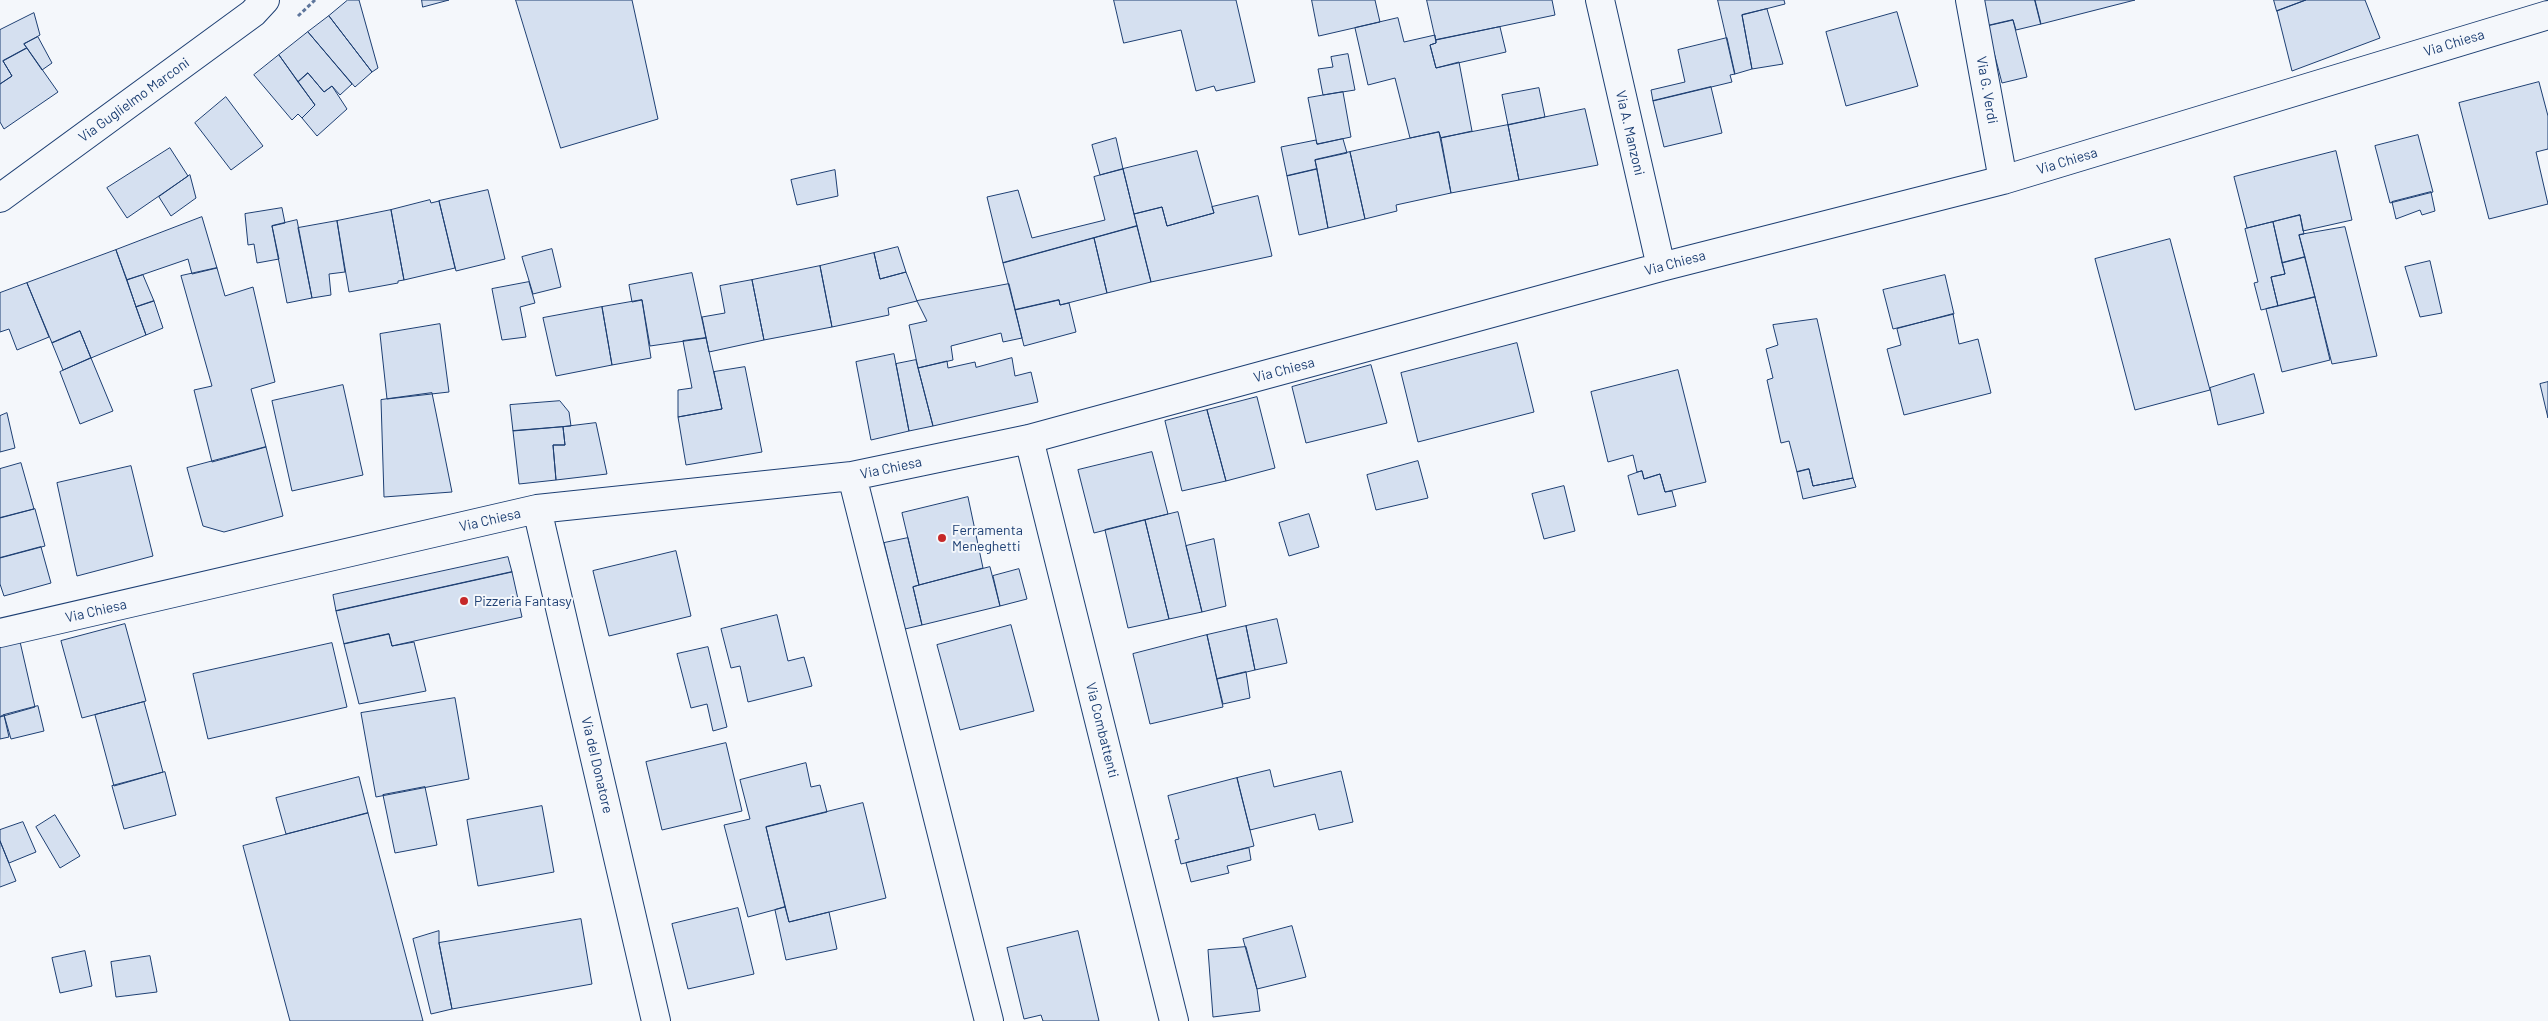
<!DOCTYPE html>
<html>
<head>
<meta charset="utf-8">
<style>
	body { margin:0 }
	canvas { display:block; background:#f4f7fb }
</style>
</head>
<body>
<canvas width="2548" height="1021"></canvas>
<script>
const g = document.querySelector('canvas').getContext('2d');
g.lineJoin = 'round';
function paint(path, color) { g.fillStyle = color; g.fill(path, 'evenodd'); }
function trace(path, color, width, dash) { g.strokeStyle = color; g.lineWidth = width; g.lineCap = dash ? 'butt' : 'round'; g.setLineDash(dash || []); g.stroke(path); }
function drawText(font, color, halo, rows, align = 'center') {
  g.font = font + ' Barlow,sans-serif'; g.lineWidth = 4; g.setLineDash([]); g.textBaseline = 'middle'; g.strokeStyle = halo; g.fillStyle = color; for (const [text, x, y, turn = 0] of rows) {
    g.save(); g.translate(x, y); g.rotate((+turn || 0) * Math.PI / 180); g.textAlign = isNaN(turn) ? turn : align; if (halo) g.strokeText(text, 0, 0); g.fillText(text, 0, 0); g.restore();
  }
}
const building = new Path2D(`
	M348,0H359L378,68L372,72L329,16Z
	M422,0H449L423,7Z
	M516,0H632L658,119L561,148Z
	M1114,0H1236L1255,82L1216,91L1214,86L1196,91L1181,30L1124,43Z
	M1312,0H1375L1380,22L1319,36Z
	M1427,0H1552L1555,15L1436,40Z
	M1718,0H1784L1785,4L1742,15L1752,69L1735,74Z
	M1981,0H2035L2041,24L2016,30L2013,20L1987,26Z
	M2035,0H2135L2041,24Z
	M2274,0H2306L2277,11Z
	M2306,0H2365L2380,38L2292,71L2277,11Z
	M1767,9L1783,64L1752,69L1742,15Z
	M1897,12L1918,86L1846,106L1826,32Z
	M34,13L40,35L24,44L27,48L3,61L12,76L0,84V30Z
	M329,16L372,72L355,87L308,32Z
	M1398,18L1404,42L1435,35L1436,43L1430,45L1436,68L1459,62L1472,131L1441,138L1439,132L1410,138L1395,78L1368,85L1355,28Z
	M2013,20L2027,77L2002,83L1987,26Z
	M1500,27L1506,52L1436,68L1430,45L1436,43V40Z
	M308,32L352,84L340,95L332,86L324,92L308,73L298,82L279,55Z
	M38,37L52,63L42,70L24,44Z
	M1727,38L1735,74L1730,75L1732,82L1653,101L1651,90L1685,82L1678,50Z
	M27,48L58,92L4,129L0,122V84L12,76L3,61Z
	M1348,54L1355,90L1323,95L1318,69L1333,67L1331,57Z
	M279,55L315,105L302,118L298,114L292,120L254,75Z
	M308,73L324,92L332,86L347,109L317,136L302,118L315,105L298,82Z
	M2539,82L2548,116V149L2536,152L2548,204L2489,219L2459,103Z
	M1711,87L1722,133L1664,147L1653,101Z
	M1539,88L1545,117L1508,125L1502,95Z
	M1343,92L1351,137L1317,144L1308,98Z
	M226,97L263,146L231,170L195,123Z
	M1585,109L1598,165L1519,180L1508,125Z
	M1508,125L1519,180L1451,193L1441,138Z
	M1439,132L1451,193L1396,205L1397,211L1365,219L1350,152Z
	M2418,135L2433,192L2390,203L2375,146Z
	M1116,138L1123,169L1100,175L1092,145Z
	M1343,139L1347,153L1315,160L1317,169L1287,176L1281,147L1316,140L1317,144Z
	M170,148L188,176L127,218L107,188Z
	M1197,151L1214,213L1167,226L1162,207L1134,214L1123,169Z
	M2336,151L2352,220L2303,231L2300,215L2247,228L2234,177Z
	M1350,152L1365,219L1328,228L1315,160Z
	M1123,169L1137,226L1003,263L987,197L1018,190L1032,238L1105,220L1094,177Z
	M1317,169L1328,228L1299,235L1287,176Z
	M835,170L838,196L797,205L791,180Z
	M190,175L196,198L171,216L159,197Z
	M488,190L505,259L456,271L439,201Z
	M2431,192L2435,211L2422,215L2420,210L2396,219L2392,202Z
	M1258,196L1272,256L1151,282L1134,214L1162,207L1167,226L1214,213L1212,207Z
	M430,200L431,203L439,201L455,268L404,280L391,210Z
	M282,208L285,223L272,226L279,259L257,263L254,244L248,245L245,214Z
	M391,210L404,280L398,281V283L349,292L337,221Z
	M2300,215L2304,234L2299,235L2305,257L2282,263L2273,222Z
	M202,217L217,268L192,274L188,259L127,280L116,250Z
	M297,220L312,298L287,303L272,226Z
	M337,221L345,272L329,274L331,295L312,298L298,228Z
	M2273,222L2285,274L2271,277L2278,306L2261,310L2254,283L2258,282L2245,229Z
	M1137,226L1151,282L1107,293L1094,238Z
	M2345,227L2377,356L2332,364L2299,235Z
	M1094,238L1107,293L1060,305L1059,300L1015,310L1003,263Z
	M2170,239L2210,390L2135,410L2095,259Z
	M898,247L906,272L880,279L874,253Z
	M552,249L561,287L533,294L522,257Z
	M116,250L146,335L91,358L80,331L52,343L27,283Z
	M874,253L880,279L906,272L917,301L888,308L889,315L832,327L820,266Z
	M2305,257L2315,297L2278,306L2271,277L2285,274L2282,263Z
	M2430,261L2442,313L2420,317L2405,267Z
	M820,266L832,327L764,340L752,280Z
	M217,268L225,296L253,287L275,382L251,389L266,447L212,462L194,390L212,386L181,276Z
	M692,273L706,338L650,346L642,300L632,302L629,285Z
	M143,275L154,301L136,307L127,280Z
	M1945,275L1954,314L1893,329L1883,290Z
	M752,280L764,340L709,352L702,317L725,313L720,286Z
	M529,282L535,303L520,307L526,337L502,340L492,289Z
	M27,283L49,337L17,350L9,329L0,332V293Z
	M1009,284L1022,338L1003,342L1001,333L951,346L953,360L918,368L909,325L927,321L917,301Z
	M2315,297L2330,360L2282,372L2266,309Z
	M642,300L651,358L612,365L602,307Z
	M1059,300L1060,305L1069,303L1076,332L1024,346L1015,310Z
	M154,301L163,328L146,335L136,307Z
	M602,307L612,365L556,376L543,318Z
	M1953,314L1959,344L1978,339L1991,393L1904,415L1887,349L1901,345L1897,329Z
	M1817,319L1853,478L1813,486L1809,469L1797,472L1789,441L1781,443L1767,380L1773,378L1766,349L1778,345L1773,325Z
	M440,324L449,392L387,399L380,334Z
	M80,331L91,358L63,370L52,343Z
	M706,338L722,409L678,417V390L692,388L683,341Z
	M1517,343L1534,412L1418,442L1401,373Z
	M894,354L909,431L871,440L856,362Z
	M91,358L113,411L80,424L60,372Z
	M1012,358L1015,376L1031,372L1038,402L933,426L918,368L947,361L948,368L975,362L976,367Z
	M916,360L933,426L909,431L896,364Z
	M1371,365L1387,423L1306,443L1292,387Z
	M745,367L762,452L686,465L678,417L722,409L714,372Z
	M1678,370L1706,482L1665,492L1660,474L1644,479L1642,471L1637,472L1633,455L1608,462L1591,392Z
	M2254,374L2264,413L2218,425L2210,388Z
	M2548,382V418L2540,384Z
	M343,385L363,475L292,491L272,401Z
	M432,393L452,492L384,497L381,400Z
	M1257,397L1275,468L1226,481L1207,410Z
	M560,401L569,412L571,426L513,431L510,405Z
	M1207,410L1226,481L1182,491L1165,421Z
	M7,413L15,448L0,452V416Z
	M596,423L607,474L556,480L553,445H565L563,427Z
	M563,427L565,445H553L556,480L519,484L513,431Z
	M266,447L283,516L224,532L203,526L187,468Z
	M1152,452L1168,514L1094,533L1078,470Z
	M1418,461L1428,498L1376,510L1367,475Z
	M21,463L34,509L0,518V469Z
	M131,466L153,556L77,576L57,483Z
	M1809,469L1813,486L1853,478L1856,487L1803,499L1797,472Z
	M1642,471L1644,479L1660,474L1665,492L1672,491L1676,506L1638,515L1628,476Z
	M1564,486L1575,531L1544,539L1532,494Z
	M968,497L983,568L919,585L902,513Z
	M35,509L45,546L0,558V518Z
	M1178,512L1202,612L1169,619L1145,520Z
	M1309,514L1319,547L1289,556L1279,523Z
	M1145,520L1169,619L1128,628L1105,530Z
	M908,538L919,585L913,587L922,625L905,629L884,543Z
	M1214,539L1226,606L1202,612L1186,546Z
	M41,547L51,583L4,596L0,584V558Z
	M676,551L691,616L609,636L593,571Z
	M508,557L512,572L336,611L333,595Z
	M990,567L1000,606L922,625L913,587Z
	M1019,569L1027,599L1000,606L993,576Z
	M512,572L522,617L392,646L389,634L344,644L336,611Z
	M777,615L788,661L804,657L812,686L748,702L740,666L731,668L721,629Z
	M1277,619L1287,663L1255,670L1246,626Z
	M125,624L146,701L82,718L61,641Z
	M1011,625L1034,711L960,730L937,645Z
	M1246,626L1255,670L1217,679L1207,635Z
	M18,633L35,707L0,717V638Z
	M389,634L392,646L414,642L426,691L359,704L344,644Z
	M1207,635L1223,707L1150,724L1133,654Z
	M332,643L347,707L208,739L193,674Z
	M708,647L727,727L713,731L707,704L691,708L677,654Z
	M1246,672L1250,698L1223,704L1217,679Z
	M455,698L469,779L376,797L361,713Z
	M144,702L163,772L114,786L95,715Z
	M38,706L44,731L11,739L4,715Z
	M4,715L9,737L0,739V717Z
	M726,743L742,811L662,830L646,762Z
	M806,763L811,787L820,785L827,812L766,827L785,907L748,917L724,825L750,819L740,780Z
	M1270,770L1274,787L1341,771L1353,822L1319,830L1315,814L1250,830L1237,778Z
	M165,772L176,815L124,829L112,786Z
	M359,777L368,813L286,834L276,798Z
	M1237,778L1254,846L1181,864L1175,840L1179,839L1168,796Z
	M425,787L437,845L395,853L383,795Z
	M863,803L886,898L789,922L766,827Z
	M542,806L554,872L478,886L467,820Z
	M368,813L423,1021H290L243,846Z
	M55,815L80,856L60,868L36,827Z
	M23,822L36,852L9,863L0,841V830Z
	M0,841L16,881L0,887Z
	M1249,848L1251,860L1227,866L1229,873L1191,882L1186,863Z
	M785,907L789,922L829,912L837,949L786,960L775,910Z
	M738,908L754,974L688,989L672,924Z
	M581,919L592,984L452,1009L439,943Z
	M1292,926L1306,977L1257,989L1243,939Z
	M439,931V943L452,1009L431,1014L413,939Z
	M1078,931L1099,1021H1043L1041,1015L1024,1019L1007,948Z
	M1246,947L1257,989L1260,1011L1213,1017L1208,950Z
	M85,951L92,986L60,993L52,958Z
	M150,956L157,992L116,997L111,962Z`);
paint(building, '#d5e0f0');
trace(building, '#1d3f73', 1);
const minor = new Path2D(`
	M1600,0L1661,267
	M1970,0L2003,180
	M1029,439L1174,1021
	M852,476L989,1021
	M537,509L656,1021
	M0,633L537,509L852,476L1029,439L1661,267L2003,180L2548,15`);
const tertiary = new Path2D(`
	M0,198L253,13L265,0`);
trace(minor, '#1d3f73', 30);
trace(tertiary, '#1d3f73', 30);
trace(new Path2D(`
	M298,16L315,0`), '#5e769c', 3, [4, 2.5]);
trace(minor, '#f4f7fb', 28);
trace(tertiary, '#f4f7fb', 28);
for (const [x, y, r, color] of [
	[942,538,5,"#c62828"],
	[464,601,5,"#c62828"]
]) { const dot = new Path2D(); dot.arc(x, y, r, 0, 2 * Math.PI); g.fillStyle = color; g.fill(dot); trace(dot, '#f4f7fb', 2); }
drawText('14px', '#1d3f73', '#f4f7fb', [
	["Via Chiesa",2454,43,-17],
	["Via G. Verdi",1987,90,80],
	["Via Guglielmo Marconi",134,100,-36],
	["Via A. Manzoni",1630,133,77],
	["Via Chiesa",2067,161,-17],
	["Via Chiesa",1675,263,-15],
	["Via Chiesa",1284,370,-15],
	["Via Chiesa",891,468,-12],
	["Via Chiesa",490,520,-13],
	["Via Chiesa",96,611,-13],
	["Via Combattenti",1102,730,76],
	["Via del Donatore",597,765,77]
]);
drawText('14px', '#1d3f73', '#f4f7fb', [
	["Ferramenta",952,530],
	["Meneghetti",952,546],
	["Pizzeria Fantasy",474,601]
], 'left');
</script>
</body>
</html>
